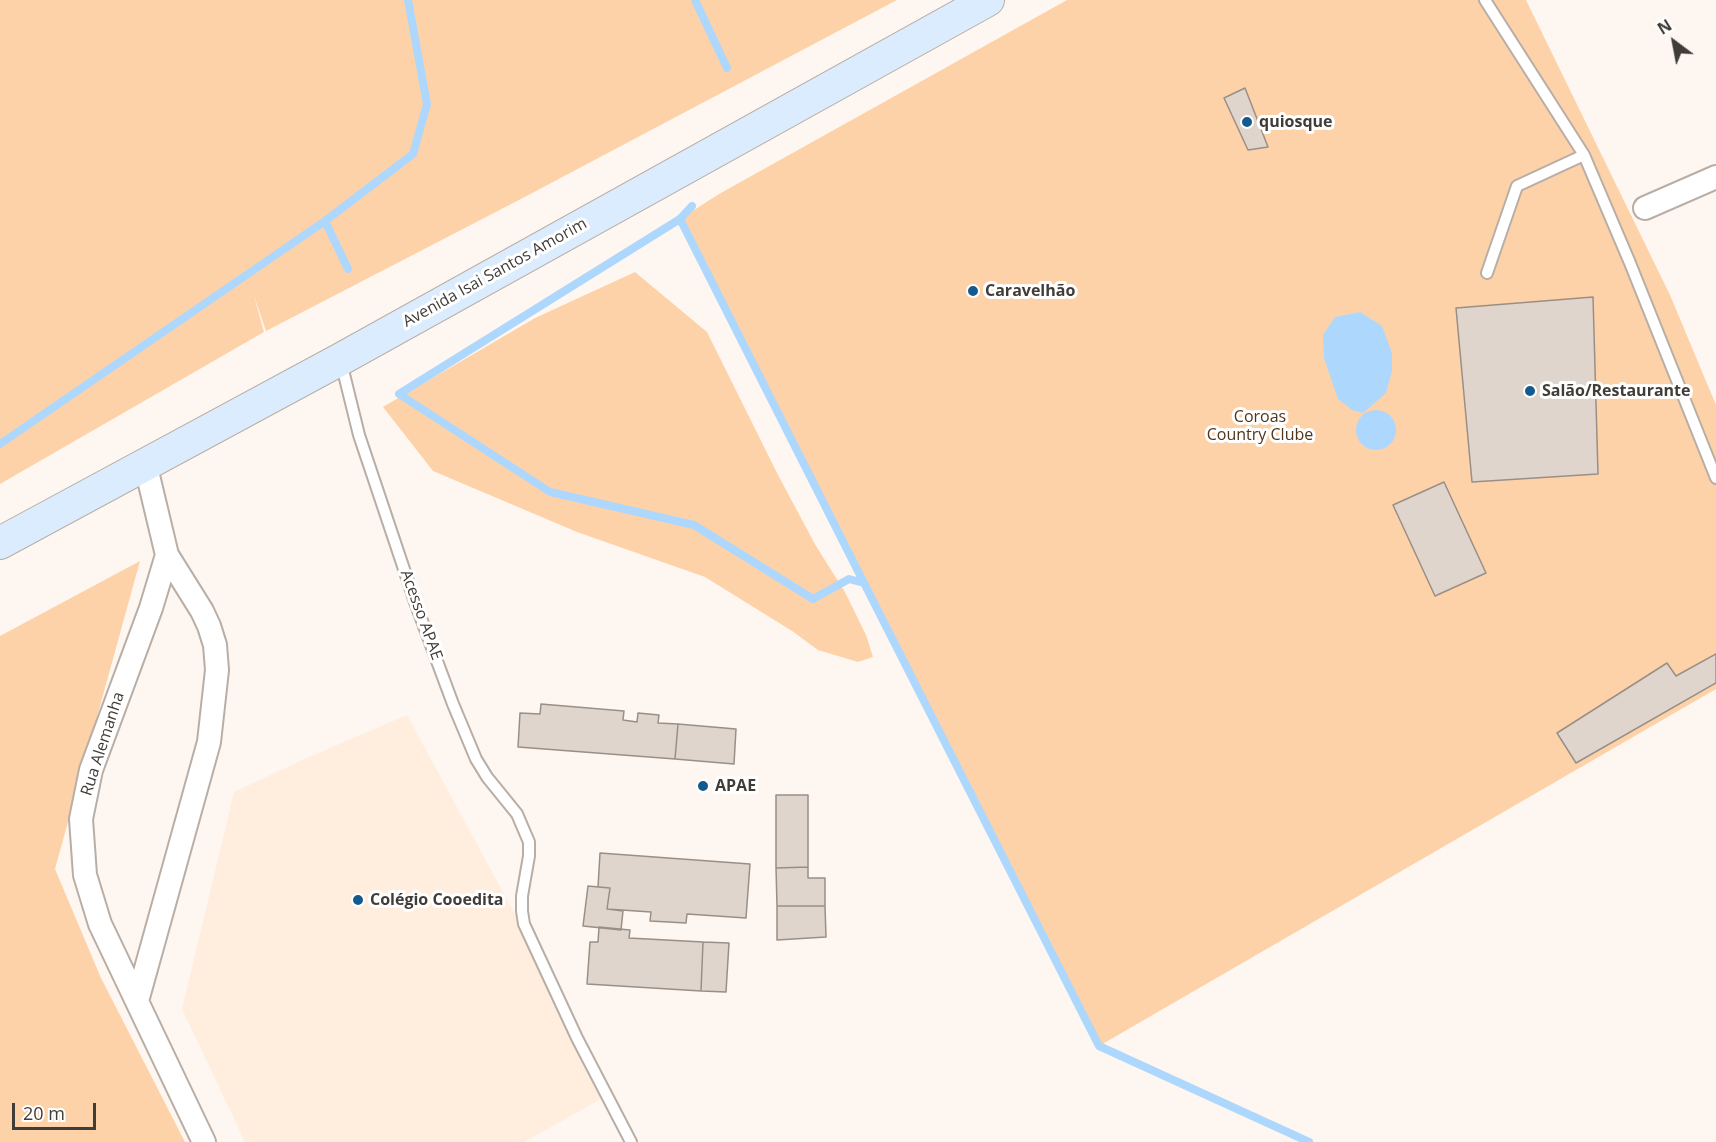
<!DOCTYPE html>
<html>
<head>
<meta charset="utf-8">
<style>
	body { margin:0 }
	#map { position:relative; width:1716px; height:1142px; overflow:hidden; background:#fef7f1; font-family:"Open Sans",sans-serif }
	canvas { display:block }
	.north { position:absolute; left:1644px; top:12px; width:60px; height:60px; -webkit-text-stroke:4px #fff; paint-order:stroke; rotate:328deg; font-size:16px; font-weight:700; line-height:24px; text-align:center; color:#403c38 }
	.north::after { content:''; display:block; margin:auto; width:21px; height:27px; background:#403c38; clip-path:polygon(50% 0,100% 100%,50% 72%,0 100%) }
	.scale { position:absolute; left:12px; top:1103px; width:84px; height:27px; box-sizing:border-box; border:3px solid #403c38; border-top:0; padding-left:8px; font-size:18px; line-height:21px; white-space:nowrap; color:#403c38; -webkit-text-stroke:4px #fff; paint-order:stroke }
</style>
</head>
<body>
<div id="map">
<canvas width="1716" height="1142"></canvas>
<div class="north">N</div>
<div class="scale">20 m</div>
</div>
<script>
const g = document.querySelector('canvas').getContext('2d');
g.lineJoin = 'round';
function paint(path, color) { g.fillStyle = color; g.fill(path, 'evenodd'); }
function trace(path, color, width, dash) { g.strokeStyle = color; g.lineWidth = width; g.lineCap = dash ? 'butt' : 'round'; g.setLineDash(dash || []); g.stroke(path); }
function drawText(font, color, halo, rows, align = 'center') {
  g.font = font + ' "Open Sans",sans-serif'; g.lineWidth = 6; g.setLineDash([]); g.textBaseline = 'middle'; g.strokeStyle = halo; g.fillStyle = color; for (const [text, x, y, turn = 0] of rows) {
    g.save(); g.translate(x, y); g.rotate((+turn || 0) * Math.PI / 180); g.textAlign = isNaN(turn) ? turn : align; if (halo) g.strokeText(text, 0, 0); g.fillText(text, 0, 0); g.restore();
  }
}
paint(new Path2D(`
	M407,715L612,1093L524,1142H245L182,1009L234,792L309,757Z`), '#ffeede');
paint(new Path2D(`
	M0,0H897L517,201L266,331L254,296L264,332L0,484Z
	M1067,0H1526L1670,295L1716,405V689L1099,1046L680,219L719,194Z
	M635,272L707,332L778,475L816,546L845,592L866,635L873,657L858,662L818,650L792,631L705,577L577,532L433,471L383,407L535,318Z
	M140,561L55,869L101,978L185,1142H0V636Z`), '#fed2a8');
paint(new Path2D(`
	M1360,312L1382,326L1392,353V371L1386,393L1363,413L1352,410L1338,399L1324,358L1323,335L1335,317Z
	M1356 430a20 20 0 1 1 40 0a20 20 0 1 1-40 0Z`), '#aed7fd');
trace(new Path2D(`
	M695,0L727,68
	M692,206L680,219L864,583
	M680,219L399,394L550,492L694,525L813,599L849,579L864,583L1099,1046L1309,1142
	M348,269L325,221L413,154L427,104L408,0
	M0,444L325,221`), '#aed7fd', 8);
const building = new Path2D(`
	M1245,88L1268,147L1248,150L1224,98Z
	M1593,297L1598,474L1472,482L1456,308Z
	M1444,482L1486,573L1435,596L1393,505Z
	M1716,654V683L1576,763L1557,733L1667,663L1676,676Z
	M541,704L624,711L623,720L637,722L638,713L659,715L658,723L678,724L675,759L518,747L520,713L540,714Z
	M678,724L736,729L734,764L675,759Z
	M776,795H808V867L776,868Z
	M600,853L750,864L746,918L687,914L686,923L650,921L651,912L607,909L610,888L598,887Z
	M808,867V878H825V906H777L776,868Z
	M588,886L610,888L607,909L623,911L621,930L583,926Z
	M777,906H825L826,937L777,940Z
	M599,927L630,930L629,938L703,942L701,991L587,984L590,942H598Z
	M703,942L729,943L726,992L701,991Z`);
paint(building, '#e0d5cc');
trace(building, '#998f86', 1.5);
const lane = new Path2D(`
	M1485,0L1584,155L1517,186L1487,273
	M1584,155L1630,263L1716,478
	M341,362L359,435L415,602L453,704L476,759L487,777L517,814L529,842V856L522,896V911L524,924L577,1038L631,1142`);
const street = new Path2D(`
	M1645,208L1716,177
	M167,555L151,608L91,770L81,819L85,875L100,924L204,1142
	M137,1001L209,742L217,670L215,645L209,626L202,611L167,555L145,463`);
const secondary = new Path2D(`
	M0,543L341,359L988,0`);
trace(lane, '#b9aea5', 14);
trace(street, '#b9aea5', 26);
trace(secondary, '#b9aea5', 34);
trace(lane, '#fff', 10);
trace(street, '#fff', 22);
trace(secondary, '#daecfd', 32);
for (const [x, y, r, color] of [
	[1247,122,6,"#135b8f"],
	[973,291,6,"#135b8f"],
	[1530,391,6,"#135b8f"],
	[703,786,6,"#135b8f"],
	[358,900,6,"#135b8f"]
]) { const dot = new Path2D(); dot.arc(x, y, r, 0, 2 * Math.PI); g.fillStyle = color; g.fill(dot); trace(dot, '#fff', 2); }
drawText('bold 16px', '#403c38', '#fff', [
	["quiosque",1259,122],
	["Caravelhão",985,291],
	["Salão/Restaurante",1542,391],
	["APAE",715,786],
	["Colégio Cooedita",370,900]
], 'left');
drawText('16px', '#403c38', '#fff', [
	["Avenida Isai Santos Amorim",495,273,-29],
	["Acesso APAE",421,615,70],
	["Rua Alemanha",103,744,-72]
]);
drawText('16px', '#51351a', '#fff', [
	["Coroas",1260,417],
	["Country Clube",1260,435]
]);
</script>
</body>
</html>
